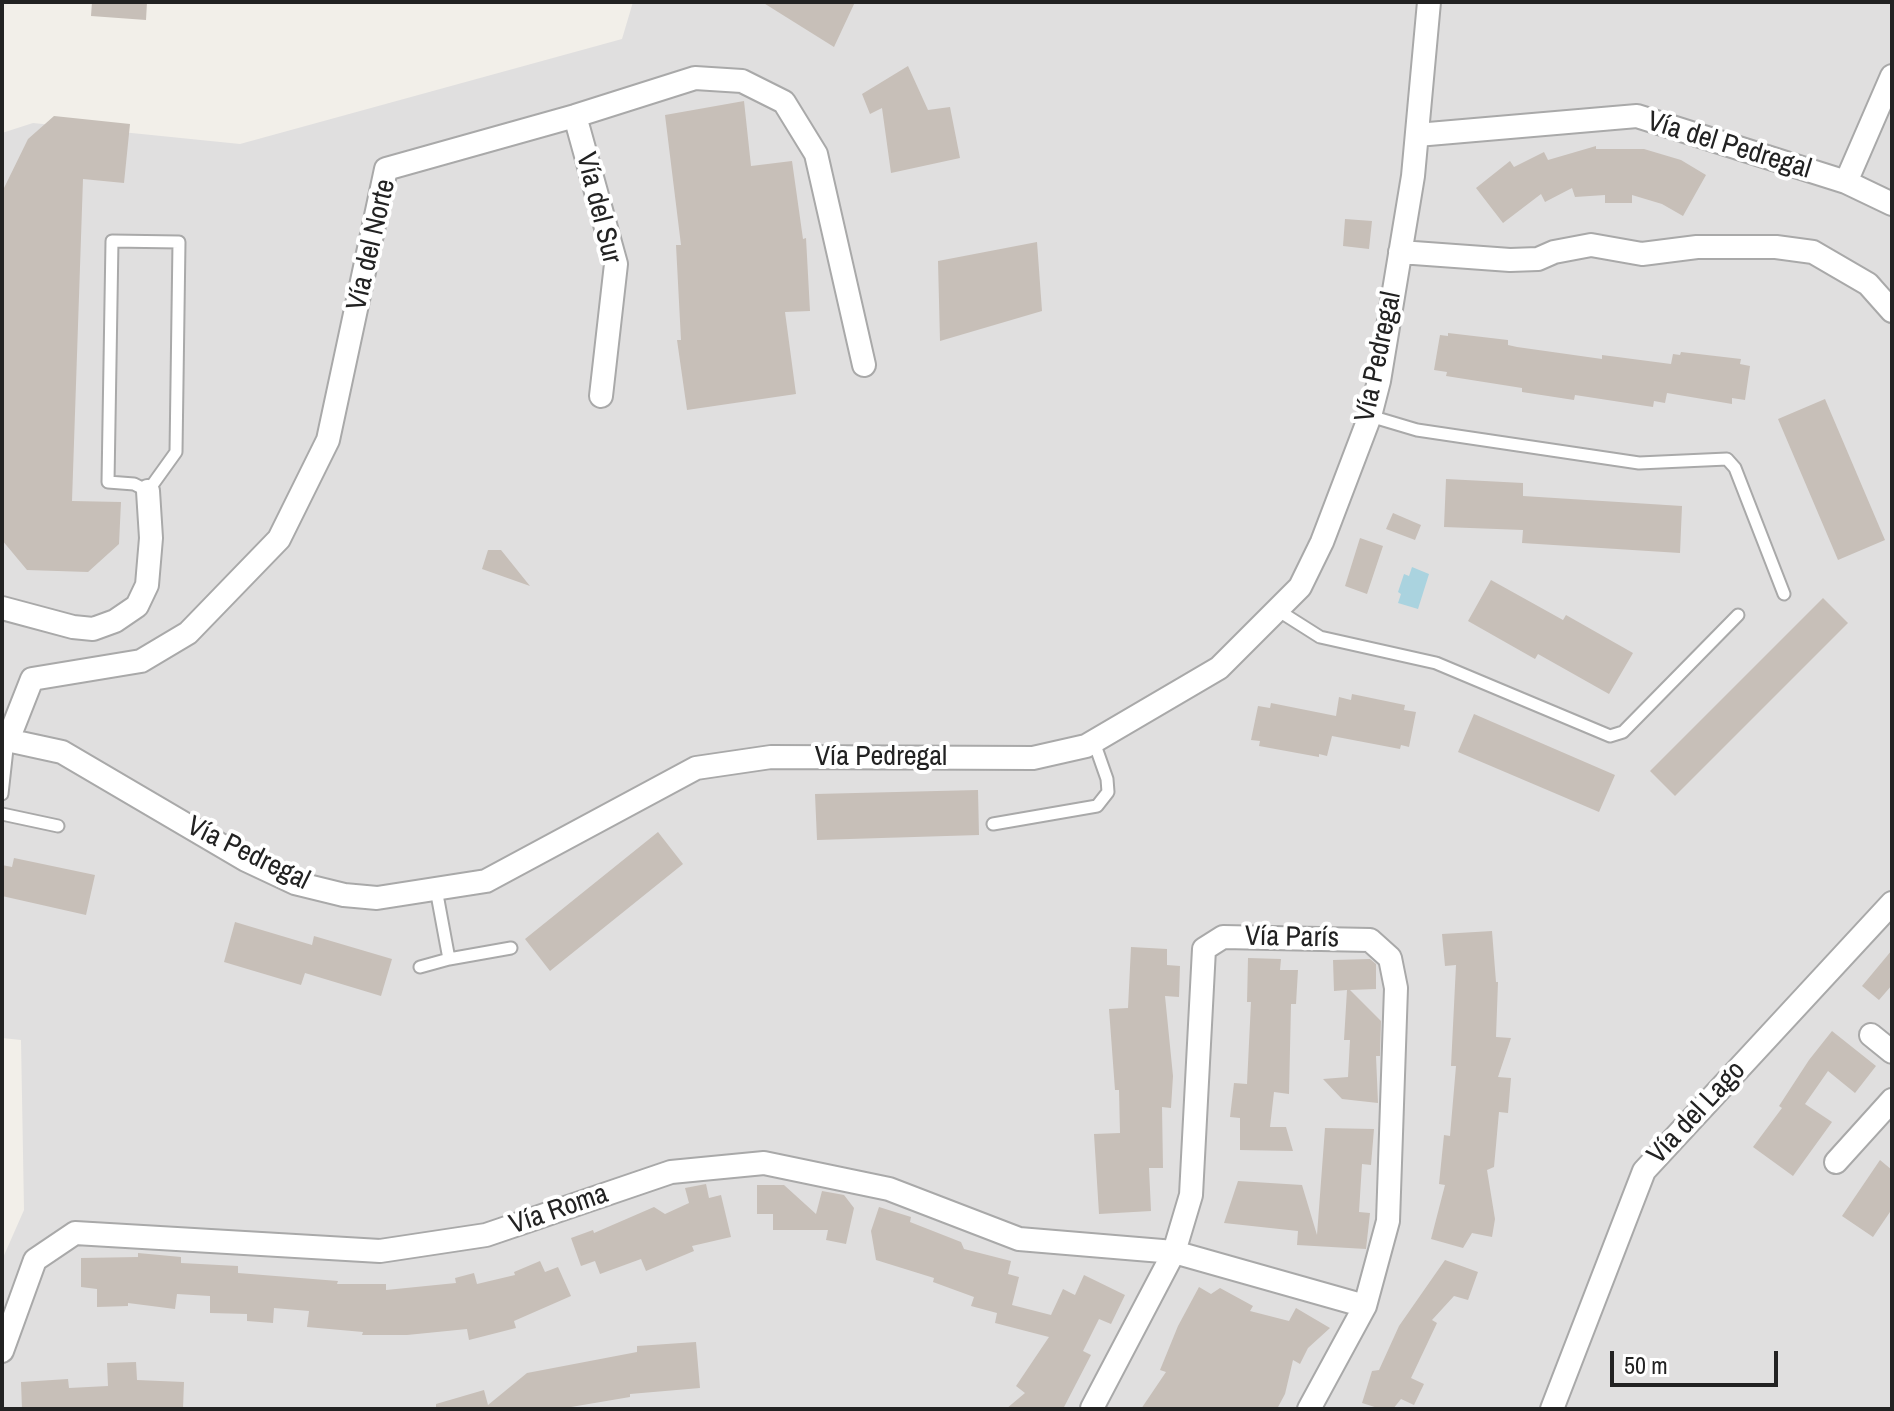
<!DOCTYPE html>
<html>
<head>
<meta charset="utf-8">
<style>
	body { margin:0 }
	#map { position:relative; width:1894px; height:1411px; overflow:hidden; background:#f2efe9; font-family:"Archivo Narrow",sans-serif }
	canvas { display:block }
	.frame { position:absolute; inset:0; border:4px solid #222; pointer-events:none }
	.scale { position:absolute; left:1610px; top:1351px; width:168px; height:36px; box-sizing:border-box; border:4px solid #222; border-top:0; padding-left:10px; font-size:24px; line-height:28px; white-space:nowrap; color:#222; -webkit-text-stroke:6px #fff; paint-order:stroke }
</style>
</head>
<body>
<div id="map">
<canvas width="1894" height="1411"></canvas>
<div class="frame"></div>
<div class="scale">50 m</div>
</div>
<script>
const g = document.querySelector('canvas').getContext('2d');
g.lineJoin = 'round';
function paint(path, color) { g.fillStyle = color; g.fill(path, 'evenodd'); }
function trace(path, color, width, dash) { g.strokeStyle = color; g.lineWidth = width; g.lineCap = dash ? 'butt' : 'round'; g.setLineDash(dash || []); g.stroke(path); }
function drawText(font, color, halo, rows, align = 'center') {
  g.font = font + ' "Archivo Narrow",sans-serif'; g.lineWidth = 8; g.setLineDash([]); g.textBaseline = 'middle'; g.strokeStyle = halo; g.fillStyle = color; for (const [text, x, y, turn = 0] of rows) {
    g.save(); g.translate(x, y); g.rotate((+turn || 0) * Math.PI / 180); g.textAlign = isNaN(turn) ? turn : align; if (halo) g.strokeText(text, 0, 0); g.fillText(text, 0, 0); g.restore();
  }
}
paint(new Path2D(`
	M633,2H1892V1409H2V1260L24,1210L21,1040L2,1038V133L33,123L240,144L622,39Z`), '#e0dfdf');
paint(new Path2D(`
	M1412,567L1429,574L1418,609L1398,603L1401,594L1398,592L1404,574L1409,576Z`), '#aad3df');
paint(new Path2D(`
	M92,2H147L146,20L91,16Z
	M762,2H855L834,47Z
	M908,66L928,110L950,107L960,158L891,173L882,108L870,114L862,94Z
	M744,101L751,166L792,161L803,239L806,238L810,311L785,312L796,394L687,410L677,340H681L676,245H681L665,115Z
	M54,116L130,124L124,183L83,179L72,501L121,502L119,544L88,572L27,570L2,540L4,188L28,139Z
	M1596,146V149H1644L1681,160L1706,175L1683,216L1662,204L1632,195V203H1605V195L1575,197L1572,188L1545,202L1541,194L1503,223L1476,188L1510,161L1514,167L1544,152L1548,160Z
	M1345,219L1372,221L1369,249L1343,246Z
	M1037,242L1042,311L940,341L938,261Z
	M1448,333L1508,340V345L1517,347L1602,359V355L1671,364L1673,354L1680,355L1681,352L1741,359L1740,364L1750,366L1745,400L1732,398V404L1667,393L1665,403L1654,401L1653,407L1575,395L1574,400L1522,392V388L1446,376L1447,372L1434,370L1440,335L1448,336Z
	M1825,399L1885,540L1838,560L1778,419Z
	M1446,479L1523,483V496L1682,506L1680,553L1522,543L1523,530L1444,527Z
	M1393,513L1421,525L1415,540L1386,529Z
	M1360,538L1383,546L1367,594L1345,586Z
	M488,550H501L530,586L482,569Z
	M1491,580L1563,620L1566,615L1633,653L1609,694L1538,654L1535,659L1468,621Z
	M1823,598L1848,623L1675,796L1650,771Z
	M1352,694L1405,705L1404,710L1416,712L1409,747L1401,745L1400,749L1332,736L1327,756L1319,754V757L1259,746L1260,741L1251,740L1258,706L1270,708L1271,703L1336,716L1339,697L1351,700Z
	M1474,714L1615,775L1599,812L1458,752Z
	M978,790L979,835L817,840L815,794Z
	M658,832L683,864L550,971L525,939Z
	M14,858L95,875L86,915L2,896V865L12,867Z
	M235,922L312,945L314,936L392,959L381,996L305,973L301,985L224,962Z
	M1492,931L1496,982H1498L1496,1037L1511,1038L1498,1077L1511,1078L1508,1113L1499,1112L1494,1167L1487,1170L1495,1219L1492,1237L1472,1233L1463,1248L1431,1239L1445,1185L1439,1184L1444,1135L1450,1136L1456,1066H1451L1456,965L1445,966L1442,934Z
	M1131,947L1167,949V965L1180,966L1179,997L1165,996L1173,1076L1171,1108L1162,1107L1163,1168H1149L1151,1211L1099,1214L1094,1134L1120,1133L1119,1090H1115L1109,1009L1128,1008Z
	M1892,950V985L1879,1000L1862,986Z
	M1248,958L1281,959L1280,970H1298L1296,1004H1291L1289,1094L1274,1092L1270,1127H1286L1293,1151L1240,1150V1118L1230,1117L1234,1083L1247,1084L1251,1002H1247Z
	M1370,959L1376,964V989L1350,990L1381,1021L1380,1056H1376L1378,1103L1342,1099L1323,1079L1348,1077L1350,1040H1344L1347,990L1334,991L1333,960Z
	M1832,1031L1876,1066L1855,1093L1828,1071L1805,1104L1832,1122L1793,1176L1753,1147L1782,1108L1779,1106L1809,1060Z
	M1325,1128L1374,1129L1371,1165L1362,1164L1359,1212L1370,1213L1366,1249L1297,1245L1298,1231L1224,1223L1238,1181L1302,1185L1317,1235Z
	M1880,1160L1892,1170V1209L1873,1237L1842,1216Z
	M706,1184L709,1198L721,1195L731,1237L692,1246L694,1251L646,1271L641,1259L600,1274L595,1261L581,1266L571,1238L593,1230L594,1233L654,1207L665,1214L689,1203L685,1188Z
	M757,1185H784L816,1214L822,1191L844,1195L854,1208L846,1244L826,1240L828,1230H773V1214H757Z
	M879,1207L911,1217L910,1222L961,1242L964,1249L1011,1261L1008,1274L1019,1277L1012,1305L1051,1315L1063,1289L1075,1295L1084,1275L1125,1295L1111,1324L1099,1319L1083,1351L1091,1355L1063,1409H1006L1025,1393L1016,1386L1049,1337L995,1323L997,1313L971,1306L974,1297L933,1282L934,1278L876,1260L871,1231Z
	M138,1253L181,1257V1263L238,1266V1273L338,1281L337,1284H386V1290L456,1283L455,1278L474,1273L477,1284L515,1275L514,1272L540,1261L545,1272L558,1267L571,1296L514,1321L516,1328L469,1340L467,1329L407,1335H362L363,1332L307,1327L309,1311L274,1308L273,1323L247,1321V1314L210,1313V1296L177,1294L175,1309L128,1303V1306L97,1307V1289L81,1287V1258L138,1257Z
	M1445,1260L1478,1272L1468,1300L1454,1296L1432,1320L1437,1323L1411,1378L1424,1384L1414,1405L1401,1399L1393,1409H1381L1362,1403L1372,1371L1379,1370L1399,1326Z
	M1199,1287L1211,1294L1220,1288L1253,1306L1250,1311L1289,1321L1296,1308L1330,1328L1308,1348L1300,1364L1293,1360L1285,1394L1277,1409H1141L1166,1372L1160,1370L1178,1326Z
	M696,1342L700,1388L630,1394V1397L571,1407L572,1409H436V1404L484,1390L488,1405L527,1373L637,1352V1346Z
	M136,1362L137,1380L184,1382L183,1409H22L21,1382L68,1379L69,1388L108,1386L107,1363Z`), '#c7bfb8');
const service = new Path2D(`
	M112,241L179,242L176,452L148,491L134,484L108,482Z
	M1370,416L1417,430L1639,463L1727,459L1735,468L1784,594
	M1279,611L1320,637L1436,663L1610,736L1623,732L1738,615
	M2,794L8,740
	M2,814L58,826
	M993,824L1097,806L1108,792L1107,779L1094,742
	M436,889L449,959
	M420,967L449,959L511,948`);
const minor = new Path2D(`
	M575,116L616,264L601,396
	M1417,135L1637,116L1846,182L1892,204
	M1846,182L1892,76
	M1400,252L1510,260L1538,259L1554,252L1591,245L1642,254L1697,247H1776L1813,252L1868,284L1892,311
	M2,608L73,627L93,629L115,621L137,606L147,585L151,538L148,491
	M2,739L62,752L246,860L295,883L344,895L377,898L486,881L696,768L771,757L1033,758L1086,746L1219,668L1300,587L1322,542L1370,416L1379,381L1413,176L1429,2
	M8,740L32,679L141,661L188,633L279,539L328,440L386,169L575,116L695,78L742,81L784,102L816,154L864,365
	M1871,1035L1892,1052
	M1836,1162L1892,1100
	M2,1351L35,1260L75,1233L380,1251L486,1235L671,1172L764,1163L889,1189L1019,1239L1174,1252L1365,1306
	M1092,1408L1174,1252L1191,1195L1204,949L1223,937L1370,940L1390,958L1396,988L1388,1221L1365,1306L1309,1409
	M1552,1409L1644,1171L1892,903`);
trace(service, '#a9a9a9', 15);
trace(minor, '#a9a9a9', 26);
trace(service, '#fff', 11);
trace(minor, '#fff', 22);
drawText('28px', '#222', '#fff', [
	["Vía del Pedregal",1729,146,17],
	["Vía del Sur",598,208,76],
	["Vía del Norte",372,245,-77],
	["Vía Pedregal",1379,357,-78],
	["Vía Pedregal",881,757],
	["Vía Pedregal",248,854,26],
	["Vía París",1292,938,1],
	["Vía del Lago",1697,1113,-47],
	["Vía Roma",559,1210,-19]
]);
</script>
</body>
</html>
